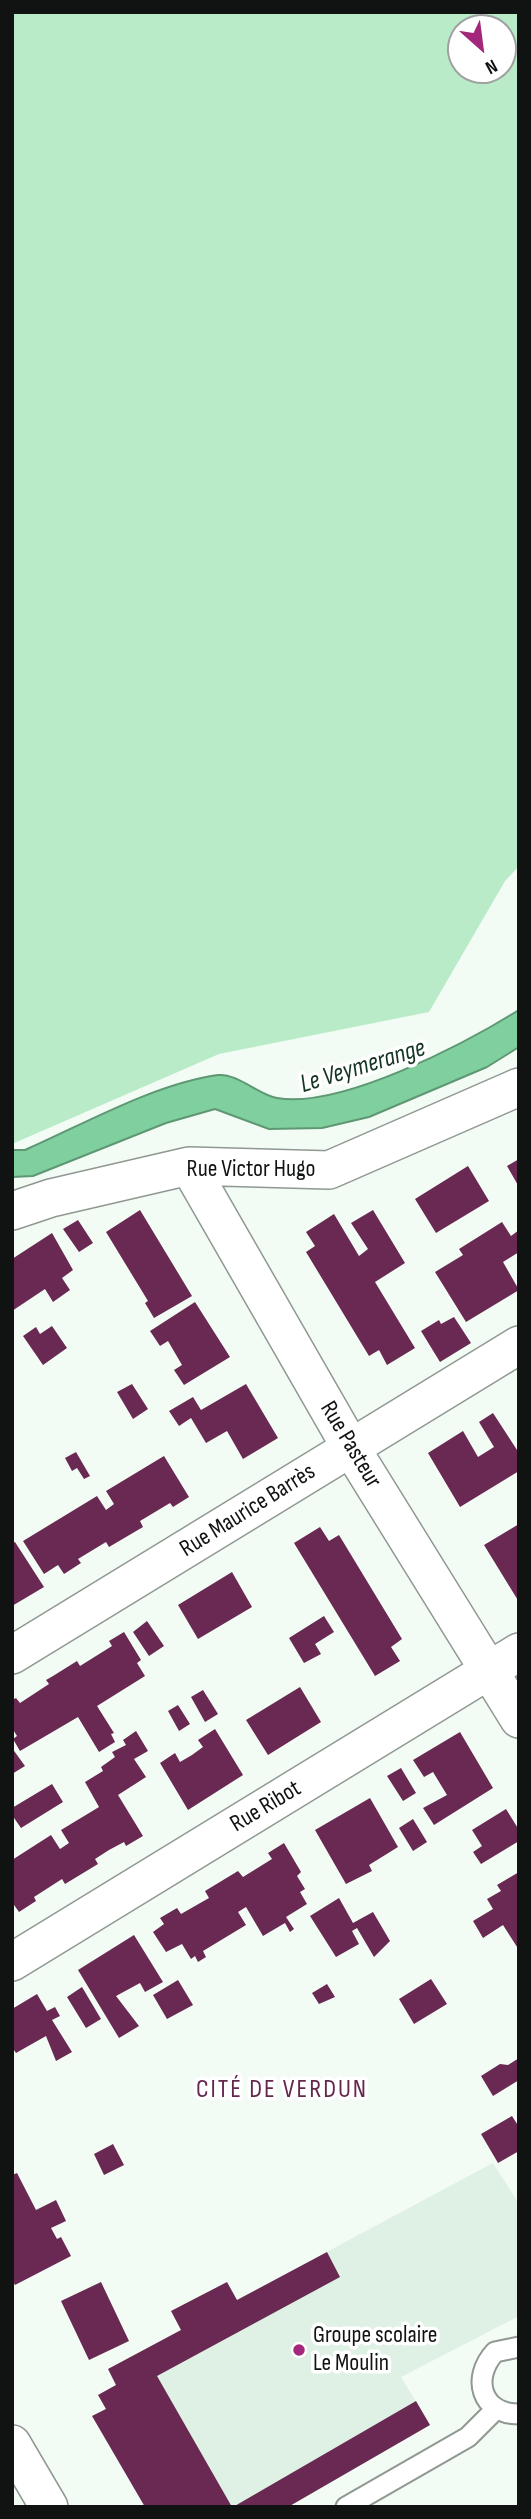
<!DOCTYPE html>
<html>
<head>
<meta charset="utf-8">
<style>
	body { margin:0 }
	#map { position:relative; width:531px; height:2519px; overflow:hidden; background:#f2fbf4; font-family:"Sofia Sans Condensed",sans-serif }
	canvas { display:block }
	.frame { position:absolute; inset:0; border:14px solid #101311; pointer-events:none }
	.north { position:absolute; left:447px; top:14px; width:70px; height:70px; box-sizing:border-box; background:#fff; border:2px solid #9fa1a0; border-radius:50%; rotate:152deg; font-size:19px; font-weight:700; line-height:28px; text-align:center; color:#101311 }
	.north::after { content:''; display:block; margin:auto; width:24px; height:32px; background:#a3277b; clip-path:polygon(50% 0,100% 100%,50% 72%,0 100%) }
</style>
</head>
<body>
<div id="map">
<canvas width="531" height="2519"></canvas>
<div class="frame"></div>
<div class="north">N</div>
</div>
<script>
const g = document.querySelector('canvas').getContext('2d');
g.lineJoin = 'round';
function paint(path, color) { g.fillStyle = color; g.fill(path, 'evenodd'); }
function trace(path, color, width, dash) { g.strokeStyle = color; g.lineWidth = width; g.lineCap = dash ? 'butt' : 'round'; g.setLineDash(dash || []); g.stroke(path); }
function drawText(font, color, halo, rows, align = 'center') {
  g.font = font + ' "Sofia Sans Condensed",sans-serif'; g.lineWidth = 7; g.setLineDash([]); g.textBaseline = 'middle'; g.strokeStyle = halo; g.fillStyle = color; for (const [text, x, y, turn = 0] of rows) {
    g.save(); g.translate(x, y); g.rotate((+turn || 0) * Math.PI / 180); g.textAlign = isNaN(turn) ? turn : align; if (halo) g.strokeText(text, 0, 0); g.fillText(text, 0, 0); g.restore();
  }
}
paint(new Path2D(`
	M493,2163L519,2204V2316L401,2377L430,2425L288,2507H145L92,2416L106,2408L98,2395L116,2385L108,2369Z`), '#dff0e4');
paint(new Path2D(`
	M12,12H519V866L505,881L429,1012L219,1054L12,1144ZM461,28H503V70H461Z`), '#b9ebc9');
const water = new Path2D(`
	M519,1010V1047L487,1067L369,1117L322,1128L269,1129L215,1109L166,1123L33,1176L12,1177V1150H25C84,1124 154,1084 218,1075C237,1073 259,1095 277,1098C341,1109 464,1044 519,1010Z`);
paint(water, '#80cf9e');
trace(water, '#5e9774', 2);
paint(new Path2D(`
	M519,1159V1187L507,1166Z
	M468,1166L489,1201L436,1233L415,1199Z
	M140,1210L192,1296L154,1318L145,1303L148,1301L106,1232Z
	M373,1210L405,1263L375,1282L415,1348L387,1365L379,1350L369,1356L306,1252L315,1246L306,1232L334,1214L359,1256L368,1249L351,1223Z
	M78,1220L93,1243L79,1252L63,1229Z
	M502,1222L511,1236L519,1230V1252L503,1262L519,1290L466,1322L435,1272L463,1255L459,1249Z
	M52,1233L73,1270L62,1278L70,1290L53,1302L45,1289L12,1311V1259Z
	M195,1302L230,1357L184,1385L174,1370L182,1365L168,1341L160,1346L150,1331Z
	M454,1317L471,1343L440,1362L421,1331L439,1320L441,1324Z
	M52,1326L67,1348L43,1365L23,1336L36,1327L40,1334Z
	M132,1384L148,1409L133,1419L117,1392Z
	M246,1384L278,1438L243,1459L227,1431L206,1443L191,1418L179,1426L169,1411L193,1397L201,1410Z
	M493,1413L519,1453V1471L460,1507L428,1453L463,1431L478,1457L494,1447L479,1422Z
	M76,1452L90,1476L84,1479L77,1468L72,1471L65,1458Z
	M164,1456L189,1497L173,1507L170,1503L140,1521L143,1527L109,1547L106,1542L78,1559L81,1563L64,1574L58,1565L44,1574L23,1541L97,1496L106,1510L114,1504L106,1491Z
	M519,1524V1602L484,1545Z
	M320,1527L329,1541L339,1535L402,1639L391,1647L400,1661L375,1676L294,1543Z
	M15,1542L44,1587L12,1606V1543Z
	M232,1572L252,1607L198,1639L178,1605Z
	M324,1616L334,1632L315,1644L321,1654L304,1663L289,1638Z
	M147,1621L164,1646L149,1656L133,1632Z
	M124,1632L141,1660L137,1663L145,1676L97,1706L114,1733L111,1734L115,1742L99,1752L78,1717L20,1751L13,1739L17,1736L12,1728V1700L16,1698L20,1703L49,1684L46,1680L53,1676L77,1661L80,1666L112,1646L109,1641Z
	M300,1687L321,1722L268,1755L246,1720Z
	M203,1690L218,1714L205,1722L191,1697Z
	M178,1705L190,1724L179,1731L168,1711Z
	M215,1729L243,1775L188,1810L160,1763L175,1753L180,1762L192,1755L203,1747L198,1740Z
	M136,1731L148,1751L134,1759L146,1777L118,1795L143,1836L126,1846L124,1842L109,1850L95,1859L98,1864L65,1884L62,1879L34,1897L36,1901L19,1912L12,1902V1860L51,1835L60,1849L69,1843L61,1830L99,1807L85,1782L103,1771L101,1767L115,1757L112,1752L126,1745L123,1740Z
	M460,1732L493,1788L434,1825L423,1808L447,1795L433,1772L424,1777L413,1760Z
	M12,1748L25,1766L12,1774Z
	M401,1768L416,1793L403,1801L387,1776Z
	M52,1784L63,1802L21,1828L12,1815V1808Z
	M370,1798L398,1847L369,1865L372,1871L346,1884L315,1830Z
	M506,1809L519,1830V1841L481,1864L473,1852L482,1846L472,1830Z
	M413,1819L427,1842L413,1851L399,1828Z
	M284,1843L301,1872L297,1876L305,1889L300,1892L307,1904L286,1917L294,1929L290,1932L285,1923L263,1936L246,1907L238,1912L246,1925L203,1951L206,1957L198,1962L195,1956L191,1959L182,1944L166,1952L153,1932L164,1924L160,1918L177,1908L181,1914L209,1898L205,1891L238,1871L243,1877L272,1859L268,1853Z
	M519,1872V1950L503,1925L483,1938L473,1921L493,1909L487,1899L501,1891L497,1885Z
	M339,1898L353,1923L373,1912L390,1941L374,1957L357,1928L352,1931L359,1944L336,1957L310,1916Z
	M134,1935L163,1982L145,1992L140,1983L116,1996L139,2026L119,2038L78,1970Z
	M431,1979L447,2004L414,2024L399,1999Z
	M178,1980L193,2005L167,2019L153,1995Z
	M327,1984L335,1997L319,2004L312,1993Z
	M82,1987L101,2019L86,2028L67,1997Z
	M37,1994L47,2011L55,2007L60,2016L52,2020L72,2052L56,2061L46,2036L16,2053L12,2047V2009Z
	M519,2058V2080L493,2096L481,2076L500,2064L508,2065Z
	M512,2116L519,2127V2151L498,2163L481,2134Z
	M113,2144L124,2165L104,2175L94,2154Z
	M17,2173L36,2210L56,2200L66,2221L51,2228L57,2239L61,2237L71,2256L15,2285L12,2280V2175Z
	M327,2252L340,2277L157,2376L232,2507H145L92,2416L106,2409L98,2395L116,2385L108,2369L181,2330L171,2311L227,2282L237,2300Z
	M101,2282L129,2341L89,2360L61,2301Z
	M416,2401L430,2425L288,2507H233Z`), '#692952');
const lane = new Path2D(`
	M519,2347L495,2352C471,2378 481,2414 519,2414
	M346,2507L468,2437L496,2409`);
const street = new Path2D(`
	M189,1166L351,1448L519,1719
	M12,1211L51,1198L189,1166L329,1170L519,1087
	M12,1655L519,1345
	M12,1962L519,1652
	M12,2444L49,2507`);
trace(lane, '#909892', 23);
trace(street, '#909892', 40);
trace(lane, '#fff', 19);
trace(street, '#fff', 37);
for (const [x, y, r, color] of [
	[299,2350,7,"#a3277b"]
]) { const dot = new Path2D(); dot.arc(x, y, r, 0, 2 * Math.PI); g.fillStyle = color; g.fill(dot); trace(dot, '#fff', 2.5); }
drawText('24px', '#101311', '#fff', [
	["Rue Victor Hugo",251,1170],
	["Rue Pasteur",350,1445,59],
	["Rue Maurice Barrès",248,1511,-32],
	["Rue Ribot",266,1807,-31]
]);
drawText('24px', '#101311', '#fff', [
	["Groupe scolaire",313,2336],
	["Le Moulin",313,2364]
], 'left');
drawText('italic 26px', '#143622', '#fff', [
	["Le Veymerange",363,1067,-17]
]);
g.letterSpacing = '2px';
drawText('26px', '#64284e', '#fff', [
	["CITÉ DE VERDUN",282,2090]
]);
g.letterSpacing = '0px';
</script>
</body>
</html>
